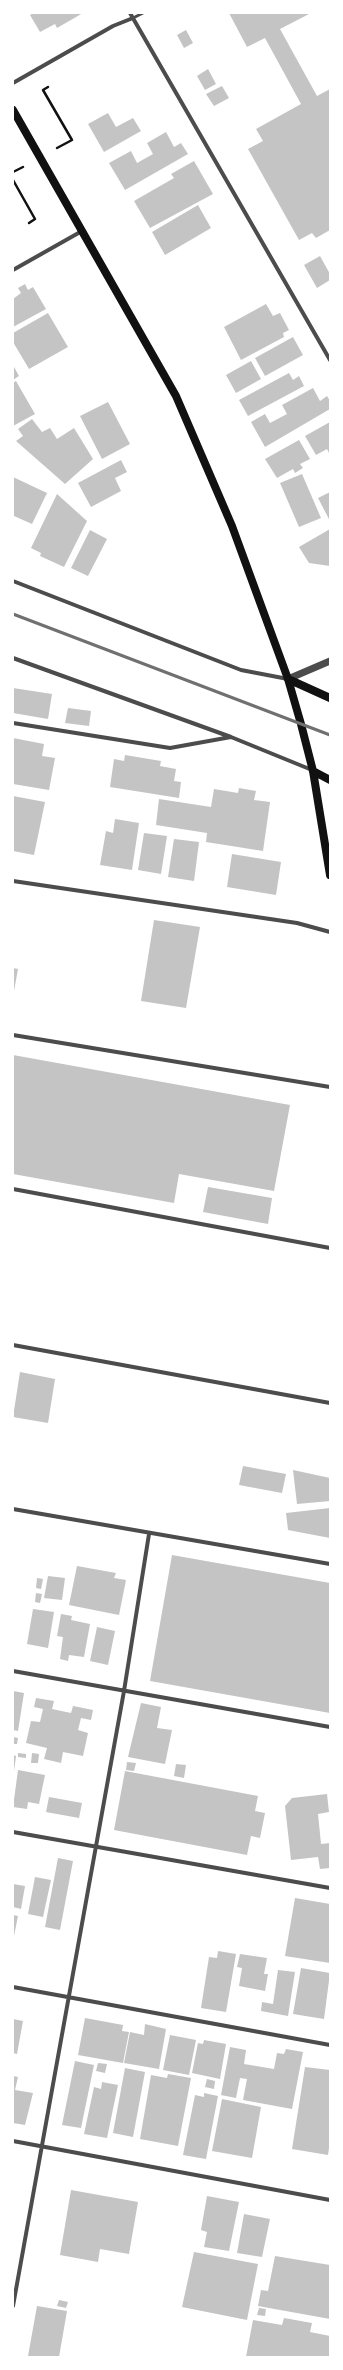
<!DOCTYPE html>
<html>
<head>
<meta charset="utf-8">
<style>
	body { margin:0 }
	#map { position:relative; width:343px; height:2370px; overflow:hidden; background:#fff; font-family:"Asap Condensed",sans-serif }
	canvas { display:block }
	.frame { position:absolute; inset:0; border:14px solid #fff; pointer-events:none }
</style>
</head>
<body>
<div id="map">
<canvas width="343" height="2370"></canvas>
<div class="frame"></div>
</div>
<script>
const g = document.querySelector('canvas').getContext('2d');
g.lineJoin = 'round';
function paint(path, color) { g.fillStyle = color; g.fill(path, 'evenodd'); }
function trace(path, color, width, dash) { g.strokeStyle = color; g.lineWidth = width; g.lineCap = dash ? 'butt' : 'round'; g.setLineDash(dash || []); g.stroke(path); }
paint(new Path2D(`
	M33,13H83L57,28L55,24L40,32L30,15Z
	M229,13H311L280,29L317,96L330,89V230L316,238L312,233L299,240L248,149L263,141L256,129L301,104L265,38L247,47Z
	M186,30L193,43L184,48L177,35Z
	M208,69L216,84L205,90L197,76Z
	M222,86L229,98L214,106L206,94Z
	M108,113L116,127L133,118L141,131L104,152L88,124Z
	M166,132L174,147L181,143L188,154L125,190L109,163L131,151L137,163L153,154L147,143Z
	M194,161L213,194L150,228L134,201L174,178L171,174Z
	M198,205L211,228L165,255L152,232Z
	M320,256L330,274V280L317,288L304,265Z
	M25,284L28,290L33,287L46,309L13,327V299L21,293L18,288Z
	M266,304L273,316L280,313L289,330L283,333L284,337L241,360L224,327Z
	M48,313L68,347L29,369L13,342V333Z
	M293,337L303,355L265,376L255,358Z
	M251,361L261,379L236,393L226,375Z
	M13,365L19,376L13,380Z
	M289,373L293,380L299,376L304,386L248,416L239,400Z
	M16,381L35,414L13,426V383Z
	M313,388L320,401L327,396L330,401V409L265,447L251,422L265,414L270,423L287,414L282,405Z
	M108,402L130,444L102,459L80,416Z
	M32,419L42,432L50,428L57,439L74,428L93,459L65,484L16,441L23,436L18,429Z
	M330,422V455L327,449L316,455L305,436Z
	M299,440L310,459L300,464L303,468L295,473L293,469L277,478L265,459Z
	M121,460L127,472L115,478L121,491L91,507L78,483Z
	M302,474L321,518L299,527L280,483Z
	M13,477L47,493L32,524L14,516L13,519Z
	M330,492V521L318,498Z
	M57,494L87,521L64,567L40,556L41,553L31,548Z
	M330,529V566L309,563L299,547Z
	M90,530L107,539L88,576L71,568Z
	M13,688L52,694L48,719L13,713Z
	M68,708L91,711L89,726L65,723Z
	M13,738L44,744L42,756L55,758L49,790L13,784Z
	M125,755L161,761L160,766L176,769L174,781L181,782L179,798L110,787L114,759L124,761Z
	M239,788L256,791L254,800L270,802L263,851L206,842L207,833L156,825L159,799L211,807L214,789L238,793Z
	M13,796L45,802L34,855L13,851Z
	M115,819L139,823L132,870L100,865L106,831L113,833Z
	M144,833L167,836L161,874L138,870Z
	M174,839L199,842L194,881L168,877Z
	M232,854L281,862L276,895L227,887Z
	M154,920L200,927L186,1008L141,1001Z
	M13,968L18,969L14,991H13Z
	M13,1055L290,1105L274,1191L179,1174L174,1203L13,1174Z
	M208,1187L272,1198L268,1224L203,1212Z
	M20,1372L55,1379L48,1423L13,1417Z
	M243,1466L286,1474L282,1493L239,1485Z
	M293,1470L330,1478V1501L297,1504Z
	M330,1508V1538L288,1530L286,1513Z
	M172,1555L330,1583V1713L150,1681Z
	M77,1566L116,1573L114,1578L126,1580L119,1615L69,1605Z
	M48,1576L65,1578L62,1600L44,1598Z
	M37,1578L43,1579L41,1589L36,1588Z
	M36,1593L42,1594L40,1603L35,1602Z
	M33,1609L54,1612L48,1648L27,1644Z
	M61,1614L72,1616L71,1620L90,1624L84,1657L69,1655L68,1661L60,1659L63,1637L57,1636Z
	M97,1627L115,1631L108,1665L90,1661Z
	M13,1691L24,1693L18,1731L13,1730Z
	M36,1698L54,1701L52,1709L71,1713L73,1706L93,1710L91,1720L81,1718L78,1730L88,1733L83,1756L63,1752L61,1763L44,1759L47,1748L26,1743L31,1721L40,1722L43,1709L34,1707Z
	M141,1703L161,1707L157,1728L172,1730L165,1764L128,1757Z
	M13,1737L18,1738L17,1744H13Z
	M18,1753L26,1754V1758L18,1757Z
	M32,1753L39,1754L38,1763H31Z
	M13,1755L16,1756L14,1771L13,1770Z
	M127,1762L136,1763L134,1771L126,1770Z
	M176,1764L186,1765L184,1778L174,1776Z
	M18,1770L45,1775L39,1804L28,1802L27,1809L13,1807Z
	M125,1771L258,1796L255,1811L265,1813L260,1838L251,1836L247,1855L114,1830Z
	M327,1794L329,1812L318,1814L321,1844L330,1843V1868L320,1869L318,1857L291,1860L285,1806L292,1798Z
	M49,1797L82,1803L79,1818L46,1812Z
	M58,1858L73,1861L60,1930L45,1927Z
	M35,1877L51,1880L43,1917L28,1914Z
	M13,1884L25,1886L21,1909L13,1907Z
	M295,1898L330,1904V1963L285,1956Z
	M13,1915L18,1916L14,1936H13Z
	M218,1951L236,1954L226,2012L201,2008L209,1957L217,1958Z
	M240,1954L267,1958L264,1974H268L265,1991L239,1986L242,1968L237,1967Z
	M301,1968L330,1973L324,2019L293,2014Z
	M278,1970L295,1972L288,2016L261,2011L262,2002L273,2004Z
	M85,2018L123,2025L122,2031L129,2032L123,2063L78,2055Z
	M13,2019L23,2021L17,2054L13,2053Z
	M145,2024L166,2029L159,2069L124,2063L130,2032L144,2035Z
	M170,2035L196,2040L189,2075L163,2070Z
	M204,2040L226,2044L220,2079L192,2073L198,2043L203,2044Z
	M230,2047L246,2050L244,2064L274,2069L277,2053L284,2054L286,2049L303,2052L292,2109L243,2100L247,2079L240,2078L236,2098L221,2095Z
	M75,2061L94,2065L81,2128L62,2125Z
	M98,2063L107,2064L105,2073L96,2071Z
	M305,2067L330,2070V2141L328,2155L292,2149Z
	M125,2068L145,2072L133,2137L113,2133Z
	M168,2074L191,2078L178,2146L140,2139L151,2075L167,2078Z
	M13,2076L18,2077L15,2090L33,2093L25,2125L13,2123Z
	M207,2079L215,2081L214,2089L205,2087Z
	M102,2082L118,2085L107,2138L84,2134L94,2087L101,2089Z
	M204,2093L218,2096L206,2159L183,2155L195,2095L204,2097Z
	M222,2099L261,2107L252,2158L212,2151Z
	M71,2190L138,2202L129,2254L100,2249L98,2262L60,2255Z
	M207,2196L239,2202L229,2251L204,2247L207,2232L201,2230Z
	M244,2214L270,2219L262,2257L237,2253Z
	M194,2252L258,2264L247,2320L182,2307Z
	M275,2256L330,2265V2319L258,2306L261,2290L268,2291Z
	M59,2300L68,2302L66,2308L57,2306Z
	M37,2306L67,2311L59,2357L28,2356Z
	M259,2308L266,2309L265,2316L257,2315Z
	M284,2318L312,2323L310,2332L330,2336V2357H246L253,2320L282,2325Z`), '#c4c4c4');
trace(new Path2D(`
	M48,87L43,90L72,140L57,148
	M13,172L23,167
	M13,180L35,219L29,223`), '#111', 2.5);
trace(new Path2D(`
	M133,18L143,13`), '#4c4c4c', 3);
trace(new Path2D(`
	M130,13L330,360
	M13,83L113,26L133,18
	M13,270L82,231
	M13,581L241,670L288,679
	M13,658L231,737L312,770
	M13,723L170,748L231,737
	M13,881L297,923L330,932
	M13,1035L330,1087
	M13,1189L330,1248
	M13,1345L330,1403
	M13,1509L330,1564
	M13,1671L330,1727
	M13,1832L330,1888
	M13,1987L330,2045
	M13,2141L330,2200
	M13,2306L124,1691L149,1534`), '#4c4c4c', 4);
trace(new Path2D(`
	M288,679L330,661`), '#4c4c4c', 7);
trace(new Path2D(`
	M13,110L176,396L232,526L288,679L301,724L313,771L330,875
	M288,679L330,698
	M313,771L330,780`), '#111', 8);
trace(new Path2D(`
	M13,614L330,735`), '#707070', 3);
</script>
</body>
</html>
